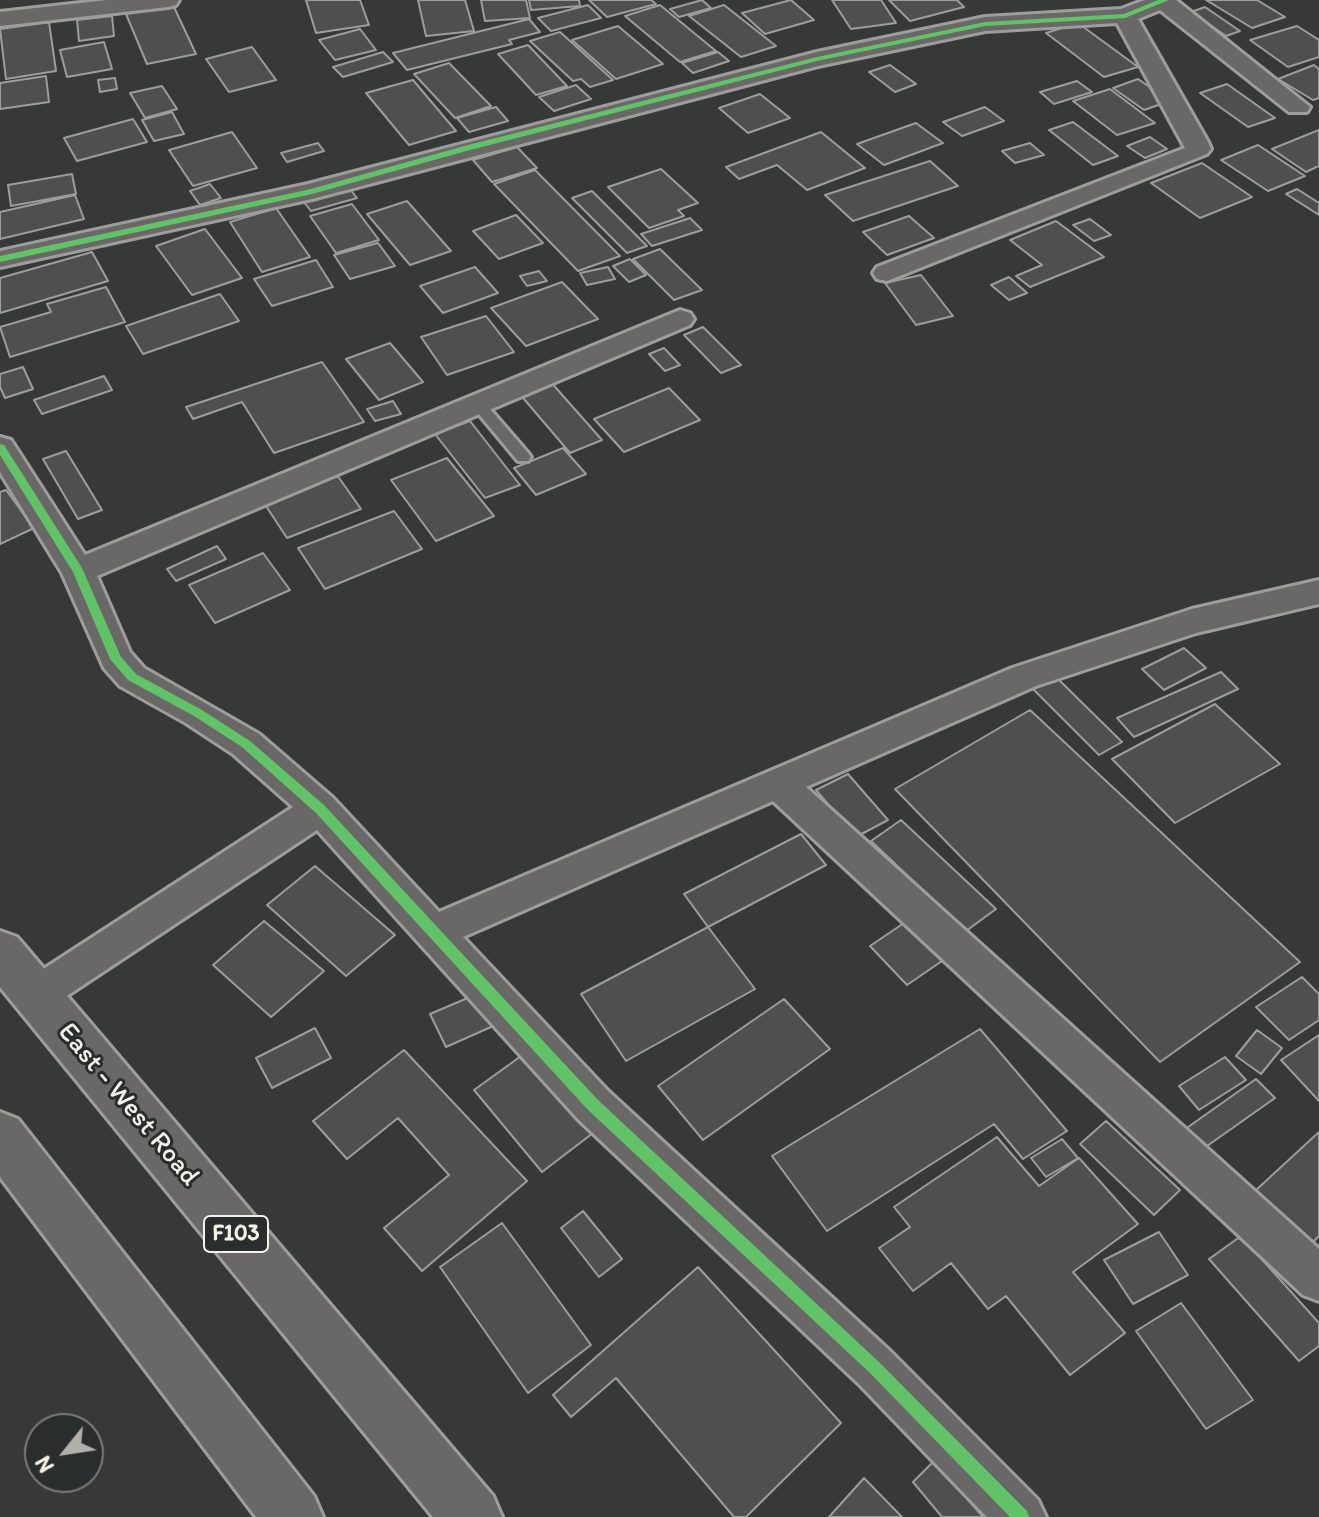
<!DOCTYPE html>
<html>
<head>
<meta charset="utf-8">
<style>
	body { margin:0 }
	#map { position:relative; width:1319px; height:1517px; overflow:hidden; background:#373838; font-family:Itim,sans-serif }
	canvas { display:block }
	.north { position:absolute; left:24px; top:1413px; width:80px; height:80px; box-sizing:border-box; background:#2a2d2e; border:2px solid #7b7b78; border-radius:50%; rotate:240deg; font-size:22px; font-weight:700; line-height:32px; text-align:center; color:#f4f1e8 }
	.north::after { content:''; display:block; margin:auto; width:28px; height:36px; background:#b2b0aa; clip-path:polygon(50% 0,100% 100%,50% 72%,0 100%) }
</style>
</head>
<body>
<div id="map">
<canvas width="1319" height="1517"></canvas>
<div class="north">N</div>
</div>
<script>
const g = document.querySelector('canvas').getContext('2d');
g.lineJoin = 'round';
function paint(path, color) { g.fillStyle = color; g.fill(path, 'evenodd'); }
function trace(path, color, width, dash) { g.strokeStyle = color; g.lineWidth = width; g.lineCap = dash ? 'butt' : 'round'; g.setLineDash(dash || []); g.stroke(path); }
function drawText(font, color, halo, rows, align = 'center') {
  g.font = font + ' Itim,sans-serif'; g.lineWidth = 6; g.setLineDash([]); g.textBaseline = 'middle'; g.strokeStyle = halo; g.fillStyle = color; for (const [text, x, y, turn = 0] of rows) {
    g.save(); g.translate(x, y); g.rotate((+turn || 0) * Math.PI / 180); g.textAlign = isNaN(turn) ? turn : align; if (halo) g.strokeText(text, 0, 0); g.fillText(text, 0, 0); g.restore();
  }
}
const building = new Path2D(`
	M306,0H360L369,25L316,33Z
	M418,0H465L474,31L426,36Z
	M481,0H526L530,18L485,21Z
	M529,0H579L580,6L531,10Z
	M589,0H651L656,4L607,17Z
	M702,0L711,8L679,17L670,9Z
	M791,0L814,20L765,34L742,13Z
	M832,0H881L896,23L851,29Z
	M889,0H957L964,7L910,21Z
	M1206,0H1257L1285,17L1252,28Z
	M173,5L196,54L147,64L126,14Z
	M588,5L601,18L551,31L538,18Z
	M660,5L716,51L680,62L625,16Z
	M724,5L776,46L741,57L689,16Z
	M1205,7L1240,31L1226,36L1191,12Z
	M112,16L114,36L79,41L77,20Z
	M529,19L540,32L509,40L512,44L407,70L393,53Z
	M49,22L56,71L6,79L0,29Z
	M1078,23L1138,67L1104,77L1046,33Z
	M618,26L663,64L616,79L572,40Z
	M1297,26L1319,40V57L1288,67L1250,40Z
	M360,29L376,50L335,60L319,40Z
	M560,32L613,80L590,87L581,79L573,81L530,41Z
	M104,42L112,69L67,77L60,50Z
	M528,45L567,86L536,95L498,54Z
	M252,47L276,80L229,92L206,59Z
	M383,52L393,62L343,77L333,67Z
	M718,52L729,61L693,73L682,63Z
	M449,63L491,106L455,118L414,74Z
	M890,65L916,84L895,92L869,72Z
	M1314,65L1319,69V98L1313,100L1278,79Z
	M46,76L49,102L0,109V83Z
	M115,78L117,89L100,92L98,80Z
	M1138,79L1170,101L1144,110L1113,88Z
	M413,80L456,131L409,145L366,93Z
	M1077,81L1092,92L1054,104L1040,92Z
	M1227,84L1275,118L1248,127L1200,93Z
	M576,85L591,99L554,111L539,97Z
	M162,86L177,109L145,118L130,93Z
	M1110,89L1155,123L1117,135L1073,101Z
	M760,94L790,118L748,133L719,108Z
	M496,107L508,121L469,132L457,118Z
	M985,107L1004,121L962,136L943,122Z
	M172,112L184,134L154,141L142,120Z
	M133,119L147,142L77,161L64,138Z
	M1073,122L1118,156L1093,165L1049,130Z
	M916,123L943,143L884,165L857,144Z
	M1319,130V166L1306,172L1272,149Z
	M232,132L257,168L193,186L169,150Z
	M821,132L865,168L807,190L777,165L739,179L726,167Z
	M1150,137L1167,149L1145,158L1127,146Z
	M318,143L324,151L287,162L281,153Z
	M1030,143L1044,155L1015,163L1002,151Z
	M1258,145L1305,176L1268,191L1221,160Z
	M517,147L537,168L492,182L473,160Z
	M930,161L958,186L853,221L825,195Z
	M1202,163L1252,197L1200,218L1151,183Z
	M661,169L698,203L678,210L684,216L649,228L608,187Z
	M535,170L620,256L578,271L494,184Z
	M72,174L76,194L11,206L8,185Z
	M210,184L221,198L200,205L190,191Z
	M349,188L357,198L311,211L303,201Z
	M1297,189L1319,203V215L1286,194Z
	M592,191L647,246L627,253L572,198Z
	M75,195L84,219L0,239V212Z
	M407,201L451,251L410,265L367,214Z
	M352,204L379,240L336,253L310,216Z
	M276,208L310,257L262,272L230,222Z
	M516,215L543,243L499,259L473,231Z
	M909,216L934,238L887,255L863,232Z
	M690,218L702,230L652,246L641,234Z
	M1090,219L1111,235L1094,241L1073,225Z
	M1056,221L1104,257L1030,287L1016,276L1042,265L1010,240Z
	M205,229L242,278L192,295L156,246Z
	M378,243L395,266L350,279L334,255Z
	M660,249L702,290L674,300L633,259Z
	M92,252L108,281L0,313V278Z
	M630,259L646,275L629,282L613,266Z
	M316,260L333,287L272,306L254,279Z
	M475,267L498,293L443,313L420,286Z
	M608,267L615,279L587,285L580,273Z
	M539,271L547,281L527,286L520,276Z
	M921,275L953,316L916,325L885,283Z
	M1009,277L1027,293L1009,300L991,285Z
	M562,282L598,319L526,346L491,308Z
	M106,287L125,322L10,357L0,327L51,312L47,304Z
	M220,294L239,321L143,354L126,326Z
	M486,316L514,352L447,375L421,337Z
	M703,327L741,365L721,373L684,335Z
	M390,343L423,382L379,400L346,359Z
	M664,348L680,365L665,371L649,354Z
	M322,362L364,422L274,453L242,402L193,419L186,407Z
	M23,367L33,389L5,398L0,387V374Z
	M104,376L112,390L42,414L34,400Z
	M549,380L602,440L570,453L518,392Z
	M669,388L700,420L624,452L594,419Z
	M393,401L401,414L375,421L367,409Z
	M470,421L520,485L485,498L435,434Z
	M563,448L586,474L536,495L514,468Z
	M66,451L102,510L78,519L43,459Z
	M447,458L494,516L436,541L391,480Z
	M337,475L361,509L287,538L264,503Z
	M6,490L34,528L0,544V492Z
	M394,511L422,549L325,589L298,548Z
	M217,546L226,559L176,581L167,569Z
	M263,553L290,590L215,623L189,585Z
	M1184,648L1206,668L1164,690L1142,669Z
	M1221,672L1238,689L1134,737L1117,718Z
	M1054,675L1122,742L1099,755L1031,687Z
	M1215,704L1280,764L1175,823L1112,759Z
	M1030,710L1300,962L1160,1062L895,789Z
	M848,774L888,820L856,837L816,790Z
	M901,820L996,909L966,931L871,841Z
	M801,834L826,865L708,927L684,894Z
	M315,866L395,935L346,976L267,905Z
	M264,921L324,971L271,1017L213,965Z
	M904,923L942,961L907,985L870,946Z
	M708,927L755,989L626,1061L581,994Z
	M1302,977L1319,994V1020L1289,1040L1256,1007Z
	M484,991L500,1023L446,1047L430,1014Z
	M784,999L830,1049L703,1140L658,1086Z
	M315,1028L331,1058L272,1088L256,1058Z
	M980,1029L1067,1131L1023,1159L994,1124L827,1231L772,1156Z
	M1257,1030L1282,1048L1261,1074L1236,1056Z
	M1319,1035V1101L1281,1060Z
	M404,1050L527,1181L422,1271L384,1228L449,1175L398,1118L347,1159L313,1121Z
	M528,1051L597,1130L542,1172L474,1090Z
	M1225,1057L1246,1080L1199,1110L1179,1086Z
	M1256,1079L1275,1098L1200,1151L1181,1132Z
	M1106,1121L1180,1190L1154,1215L1080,1144Z
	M1319,1132V1236L1311,1244L1255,1191Z
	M997,1137L1039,1186L1079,1158L1138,1224L1073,1272L1125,1333L1070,1375L1006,1296L988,1309L951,1263L913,1291L879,1248L910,1227L894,1207Z
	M1062,1139L1078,1158L1046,1177L1031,1158Z
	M583,1211L622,1259L599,1277L561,1228Z
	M502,1223L591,1345L528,1393L440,1267Z
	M1159,1232L1188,1275L1133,1304L1104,1260Z
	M1241,1236L1319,1323V1346L1299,1361L1209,1259Z
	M698,1267L841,1423L746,1517H734L616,1378L571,1417L553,1395Z
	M1181,1303L1253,1400L1206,1429L1136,1331Z
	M934,1461L983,1517H942L913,1482Z
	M864,1478L902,1517H829Z`);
paint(building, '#4f4f4f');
trace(building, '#9d9d9b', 2);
const service = new Path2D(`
	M478,399L483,401L528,453L531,457L528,461H518L473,407V401Z`);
const minor = new Path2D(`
	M107,0H179L176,5L168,7L0,26V12Z
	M1145,0H1176L1310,107L1307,112H1289L1160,10L1138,19L1208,142L1211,149L1207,154L887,281L877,279L873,273L877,267L1185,148L1117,23L985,31L818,66L312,199L0,267V251L308,184L817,52L985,17L1121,9Z
	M680,310L690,313L694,319L690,325L97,576L130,652L144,668L259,734L333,798L439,912L1012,668L1192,609L1319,580V604L1196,633L1036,686L806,787L1319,1249V1301L1303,1295L773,801L463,937L608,1091L891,1352L1038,1500L1046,1517H987L859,1384L578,1119L317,830L50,1007L36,1013L22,1007L16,995L22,983L293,807L233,754L186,723L120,686L104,668L62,573L0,472V437L11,440L85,555Z`);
const primary = new Path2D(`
	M0,931L17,937L493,1496L502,1517H433L0,987Z
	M0,1112L18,1119L314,1496L323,1517H256L0,1177Z`);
trace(service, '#9d9d9b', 6);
trace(minor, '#9d9d9b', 6);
trace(primary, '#9d9d9b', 6);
paint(service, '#696866');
paint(minor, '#696866');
paint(primary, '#696866');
paint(new Path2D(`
	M1158,0H1169L1125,18L985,26L817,61L470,150L312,194L0,262V256L311,189L464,146L817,57L985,22L1124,14Z
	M0,444L4,445L82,568L121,657L136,674L202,710L250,741L324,805L598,1100L880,1363L1027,1511L1029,1517H1010L870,1373L588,1110L316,813L242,747L194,716L128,680L110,659L73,572L0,455Z`), '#61c268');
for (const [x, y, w] of [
	[236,1234,64]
]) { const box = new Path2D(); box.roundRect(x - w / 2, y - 18, w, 36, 6); g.fillStyle = '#2a2d2e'; g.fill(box); trace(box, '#f4f1e8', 2); }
drawText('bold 22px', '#f4f1e8', null, [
	["F103",236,1234]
]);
drawText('28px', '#f4f1e8', '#2a2d2e', [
	["East - West Road",128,1105,50]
]);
</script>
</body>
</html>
